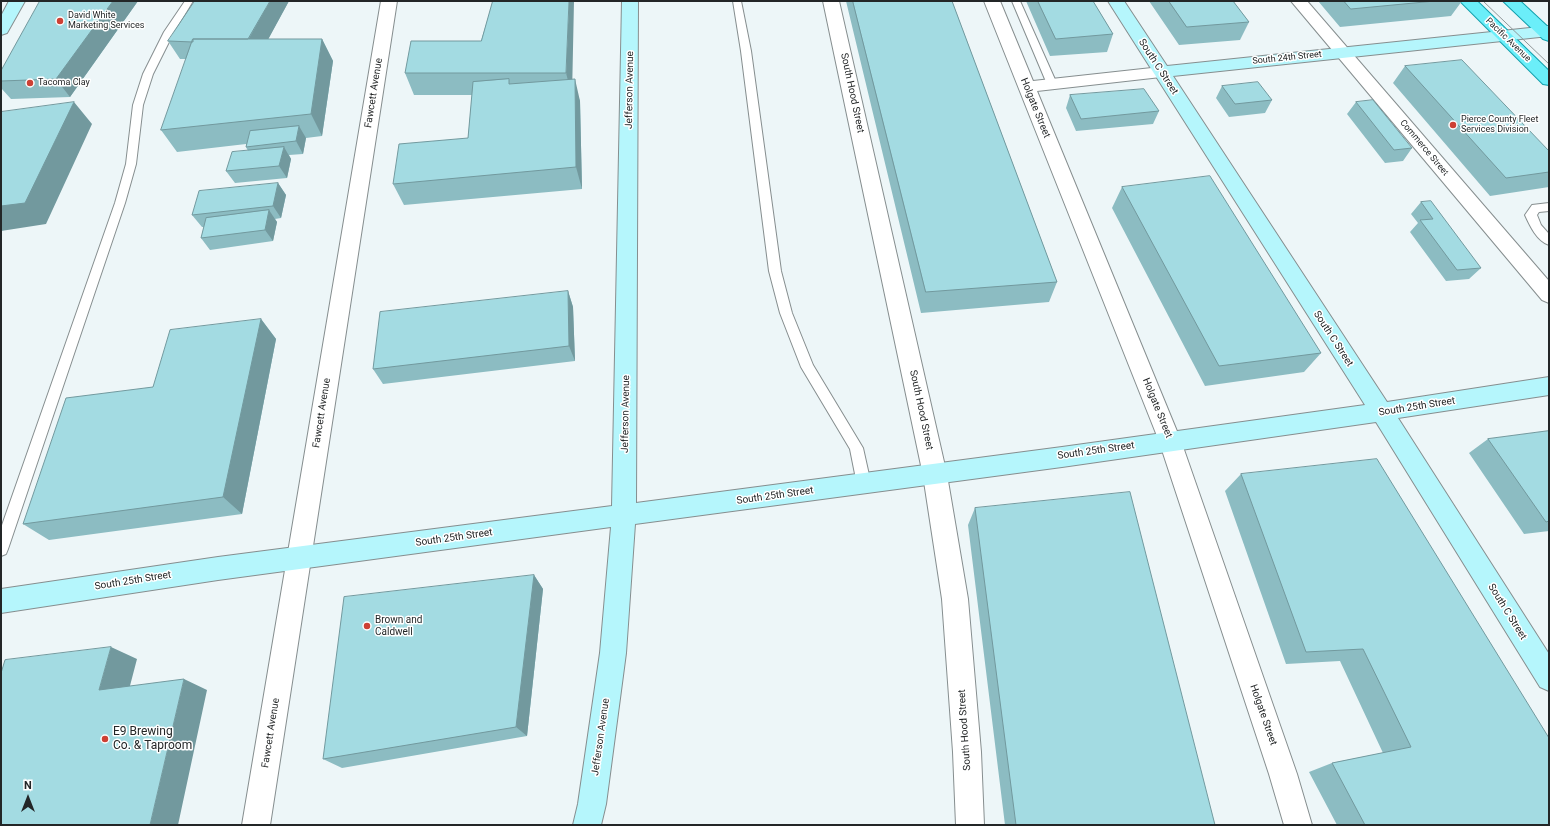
<!DOCTYPE html>
<html>
<head>
<meta charset="utf-8">
<style>
	body { margin:0 }
	#map { position:relative; width:1550px; height:826px; overflow:hidden; background:#edf6f8; font-family:Roboto,sans-serif }
	canvas { display:block }
	.frame { position:absolute; inset:0; border:2px solid #232627; pointer-events:none }
	.north { position:absolute; left:8px; top:778px; width:40px; height:40px; -webkit-text-stroke:3px #fff; paint-order:stroke; rotate:0deg; font-size:11px; font-weight:700; line-height:16px; text-align:center; color:#232627 }
	.north::after { content:''; display:block; margin:auto; width:14px; height:18px; background:#232627; clip-path:polygon(50% 0,100% 100%,50% 72%,0 100%) }
</style>
</head>
<body>
<div id="map">
<canvas width="1550" height="826"></canvas>
<div class="frame"></div>
<div class="north">N</div>
</div>
<script>
const g = document.querySelector('canvas').getContext('2d');
g.lineJoin = 'round';
function trace(path, color, width, dash) { g.strokeStyle = color; g.lineWidth = width; g.lineCap = dash ? 'butt' : 'round'; g.setLineDash(dash || []); g.stroke(path); }
function paint(path, color) { g.fillStyle = color; g.fill(path, 'evenodd'); }
function drawText(font, color, halo, rows, align = 'center') {
  g.font = font + ' Roboto,sans-serif'; g.lineWidth = 3; g.setLineDash([]); g.textBaseline = 'middle'; g.strokeStyle = halo; g.fillStyle = color; for (const [text, x, y, turn = 0] of rows) {
    g.save(); g.translate(x, y); g.rotate((+turn || 0) * Math.PI / 180); g.textAlign = isNaN(turn) ? turn : align; if (halo) g.strokeText(text, 0, 0); g.fillText(text, 0, 0); g.restore();
  }
}
const lane = new Path2D(`
	M185,1H193L174,32L153,74L143,105L136,164L125,203L8,549L6,554L1,556V528L115,203L126,164L133,105L143,74L164,32Z
	M733,1H741L751,51L781,271L792,313L813,365L863,448L871,484L869,488L864,490L859,488L857,484L850,449L801,367L780,313L769,271L741,51Z
	M1012,1H1020L1057,84L1055,86L1052,87L1047,84Z
	M1549,203V211L1539,212L1537,215L1541,225L1549,234V245C1537,241 1530,226 1525,215L1532,205Z`);
const street = new Path2D(`
	M381,1H397L270,825H242Z
	M823,1H839L947,475L968,599L981,752L984,825H956L953,752L942,599L923,475Z
	M984,1H1000L1033,81L1161,67L1167,68L1169,72L1167,76L1161,77L1037,91L1181,441L1297,774L1312,825H1284L1269,774L1159,441Z
	M1291,1H1307L1549,281V303L1542,300Z`);
const secondary = new Path2D(`
	M9,1H25L7,33L1,35V16Z
	M622,1H638L636,503L1062,447L1365,405L1108,1H1124L1167,66L1549,26V36L1173,76L1387,402L1549,377V395L1398,418L1549,654V691L1540,687L1376,422L1062,467L635,524L626,653L606,804L601,825H573L578,804L600,653L611,527L218,580L1,613V589L218,557L612,506Z`);
const primary = new Path2D(`
	M1460,1H1477L1549,71V85L1543,84Z
	M1503,1H1520L1549,28V41L1543,39Z`);
trace(lane, '#868e8f', 2);
trace(street, '#868e8f', 2);
trace(secondary, '#868e8f', 2);
trace(primary, '#12a0ad', 2);
paint(lane, '#fff');
paint(street, '#fff');
paint(secondary, '#b5f6fc');
paint(primary, '#6beef9');
trace(new Path2D(`
	M1483,1L1549,64`), '#919798', 1);
paint(new Path2D(`
	M40,1H138L70,97L11,99L1,88V71Z
	M289,1L268,39H322L333,61L322,136L306,138L303,154L289,155L291,159L287,178L235,183L226,171L248,151L246,147V144L177,152L161,130L186,59H180L168,41Z
	M493,1L572,79L580,101L582,189L404,205L393,184L468,138L472,95H414L405,73L481,41Z
	M846,1H952L1057,282L1049,302L921,313Z
	M1026,1H1093L1113,34L1107,52L1050,56Z
	M1149,1H1233L1249,22L1240,40L1179,45Z
	M1318,1H1462L1451,16L1340,27Z
	M1405,66L1549,151V187L1490,196L1393,83Z
	M1222,86L1272,100L1265,113L1229,117L1216,98Z
	M1070,95L1159,111L1153,124L1076,131L1066,108Z
	M1356,102L1412,148L1403,161L1385,163L1347,114Z
	M278,183L286,195L281,218L275,219L277,222L273,241L210,250L201,238L204,227H202L192,215Z
	M1122,187L1321,353L1304,372L1205,386L1112,208Z
	M1421,202L1481,268L1469,279L1446,281L1410,232L1418,223L1411,214Z
	M568,291L573,307L575,361L383,384L373,369Z
	M261,319L276,339L242,514L49,540L23,524L153,387Z
	M1549,431V531L1524,534L1469,453L1488,439Z
	M1241,474L1549,825H1337L1309,772L1332,763L1383,753L1340,661L1286,664L1225,491Z
	M975,508L1215,825H1005L968,525Z
	M534,575L543,589L527,736L342,768L323,759Z`), '#8cbcc2');
paint(new Path2D(`
	M113,1H138L70,97L56,79Z
	M270,1H289L257,60L247,42Z
	M569,1H574L572,96L566,73Z
	M322,39L333,61L322,136L311,114Z
	M575,79L580,101L582,189L576,167Z
	M74,102L92,124L46,224L1,231V206Z
	M299,126L306,138L303,154L296,141Z
	M284,147L291,159L287,178L279,166Z
	M278,183L286,195L281,218L273,206Z
	M269,210L277,222L273,241L265,230Z
	M568,291L573,307L575,361L569,346Z
	M261,319L276,339L242,514L223,497Z
	M534,575L543,589L527,736L516,727Z
	M111,647L137,659L126,701L99,690Z
	M184,679L207,690L178,825H150Z`), '#72999e');
const building = new Path2D(`
	M40,1H113L56,79L1,81V71Z
	M195,1H270L248,39H193V42L168,41Z
	M493,1H569L566,73H405L411,41H481Z
	M853,1H952L1057,282L926,292Z
	M1038,1H1093L1113,34L1056,39Z
	M1169,1H1233L1249,22L1187,27Z
	M1344,1H1435L1351,9Z
	M193,39H322L311,114L161,130Z
	M1462,60L1549,151V172L1506,178L1405,66Z
	M509,79V84L575,79L576,167L393,184L399,144L468,138L473,82Z
	M1258,82L1272,100L1235,104L1222,86Z
	M1144,89L1159,111L1081,119L1070,95Z
	M1373,100L1412,148L1394,150L1356,102Z
	M74,102L25,203L1,206V112Z
	M299,126L296,141L246,147L250,131Z
	M284,147L279,166L226,171L232,152Z
	M1210,176L1321,353L1219,366L1122,187Z
	M278,183L273,206L192,215L199,191Z
	M1431,201L1481,268L1457,270L1420,220L1433,219L1421,202Z
	M269,210L265,230L201,238L206,218Z
	M568,291L569,346L373,369L380,312Z
	M261,319L223,497L23,524L66,398L153,387L170,330Z
	M1549,431V521L1546,522L1488,439Z
	M1377,459L1549,738V825H1365L1332,763L1411,747L1363,649L1306,652L1241,474Z
	M1130,492L1215,825H1016L975,508Z
	M534,575L516,727L323,759L344,597Z
	M111,647L99,690L184,679L150,825H1V673L5,660Z`);
paint(building, '#a3dbe2');
trace(building, '#72999e', 1);
for (const [x, y, r, color] of [
	[60,21,4,"#cd4034"],
	[30,83,4,"#cd4034"],
	[1453,125,4,"#cd4034"],
	[367,626,4,"#cd4034"],
	[105,739,4,"#cd4034"]
]) { const dot = new Path2D(); dot.arc(x, y, r, 0, 2 * Math.PI); g.fillStyle = color; g.fill(dot); trace(dot, '#fff', 1.5); }
drawText('9px', '#232627', '#fff', [
	["David White",68,16],
	["Marketing Services",68,26],
	["Tacoma Clay",38,83],
	["Pierce County Fleet",1461,120],
	["Services Division",1461,130]
], 'left');
drawText('9px', '#232627', '#fff', [
	["Pacific Avenue",1508,40,44],
	["South 24th Street",1287,58,-6],
	["Commerce Street",1424,148,50]
]);
drawText('10px', '#232627', '#fff', [
	["South C Street",1158,67,57],
	["Jefferson Avenue",630,90,-89],
	["Fawcett Avenue",374,93,-81],
	["South Hood Street",852,93,78],
	["Holgate Street",1035,108,68],
	["South C Street",1333,339,57],
	["South 25th Street",1417,407,-9],
	["Holgate Street",1157,408,68],
	["South Hood Street",921,410,78],
	["Fawcett Avenue",322,413,-81],
	["Jefferson Avenue",626,414,-89],
	["South 25th Street",1096,451,-8],
	["South 25th Street",775,496,-8],
	["South 25th Street",454,538,-8],
	["South 25th Street",133,581,-9],
	["South C Street",1507,612,58],
	["Holgate Street",1263,715,71],
	["South Hood Street",965,730,-94],
	["Fawcett Avenue",271,733,-81],
	["Jefferson Avenue",601,737,-82]
]);
drawText('10px', '#232627', '#fff', [
	["Brown and",375,620],
	["Caldwell",375,632]
], 'left');
drawText('12px', '#232627', '#fff', [
	["E9 Brewing",113,732],
	["Co. & Taproom",113,746]
], 'left');
</script>
</body>
</html>
